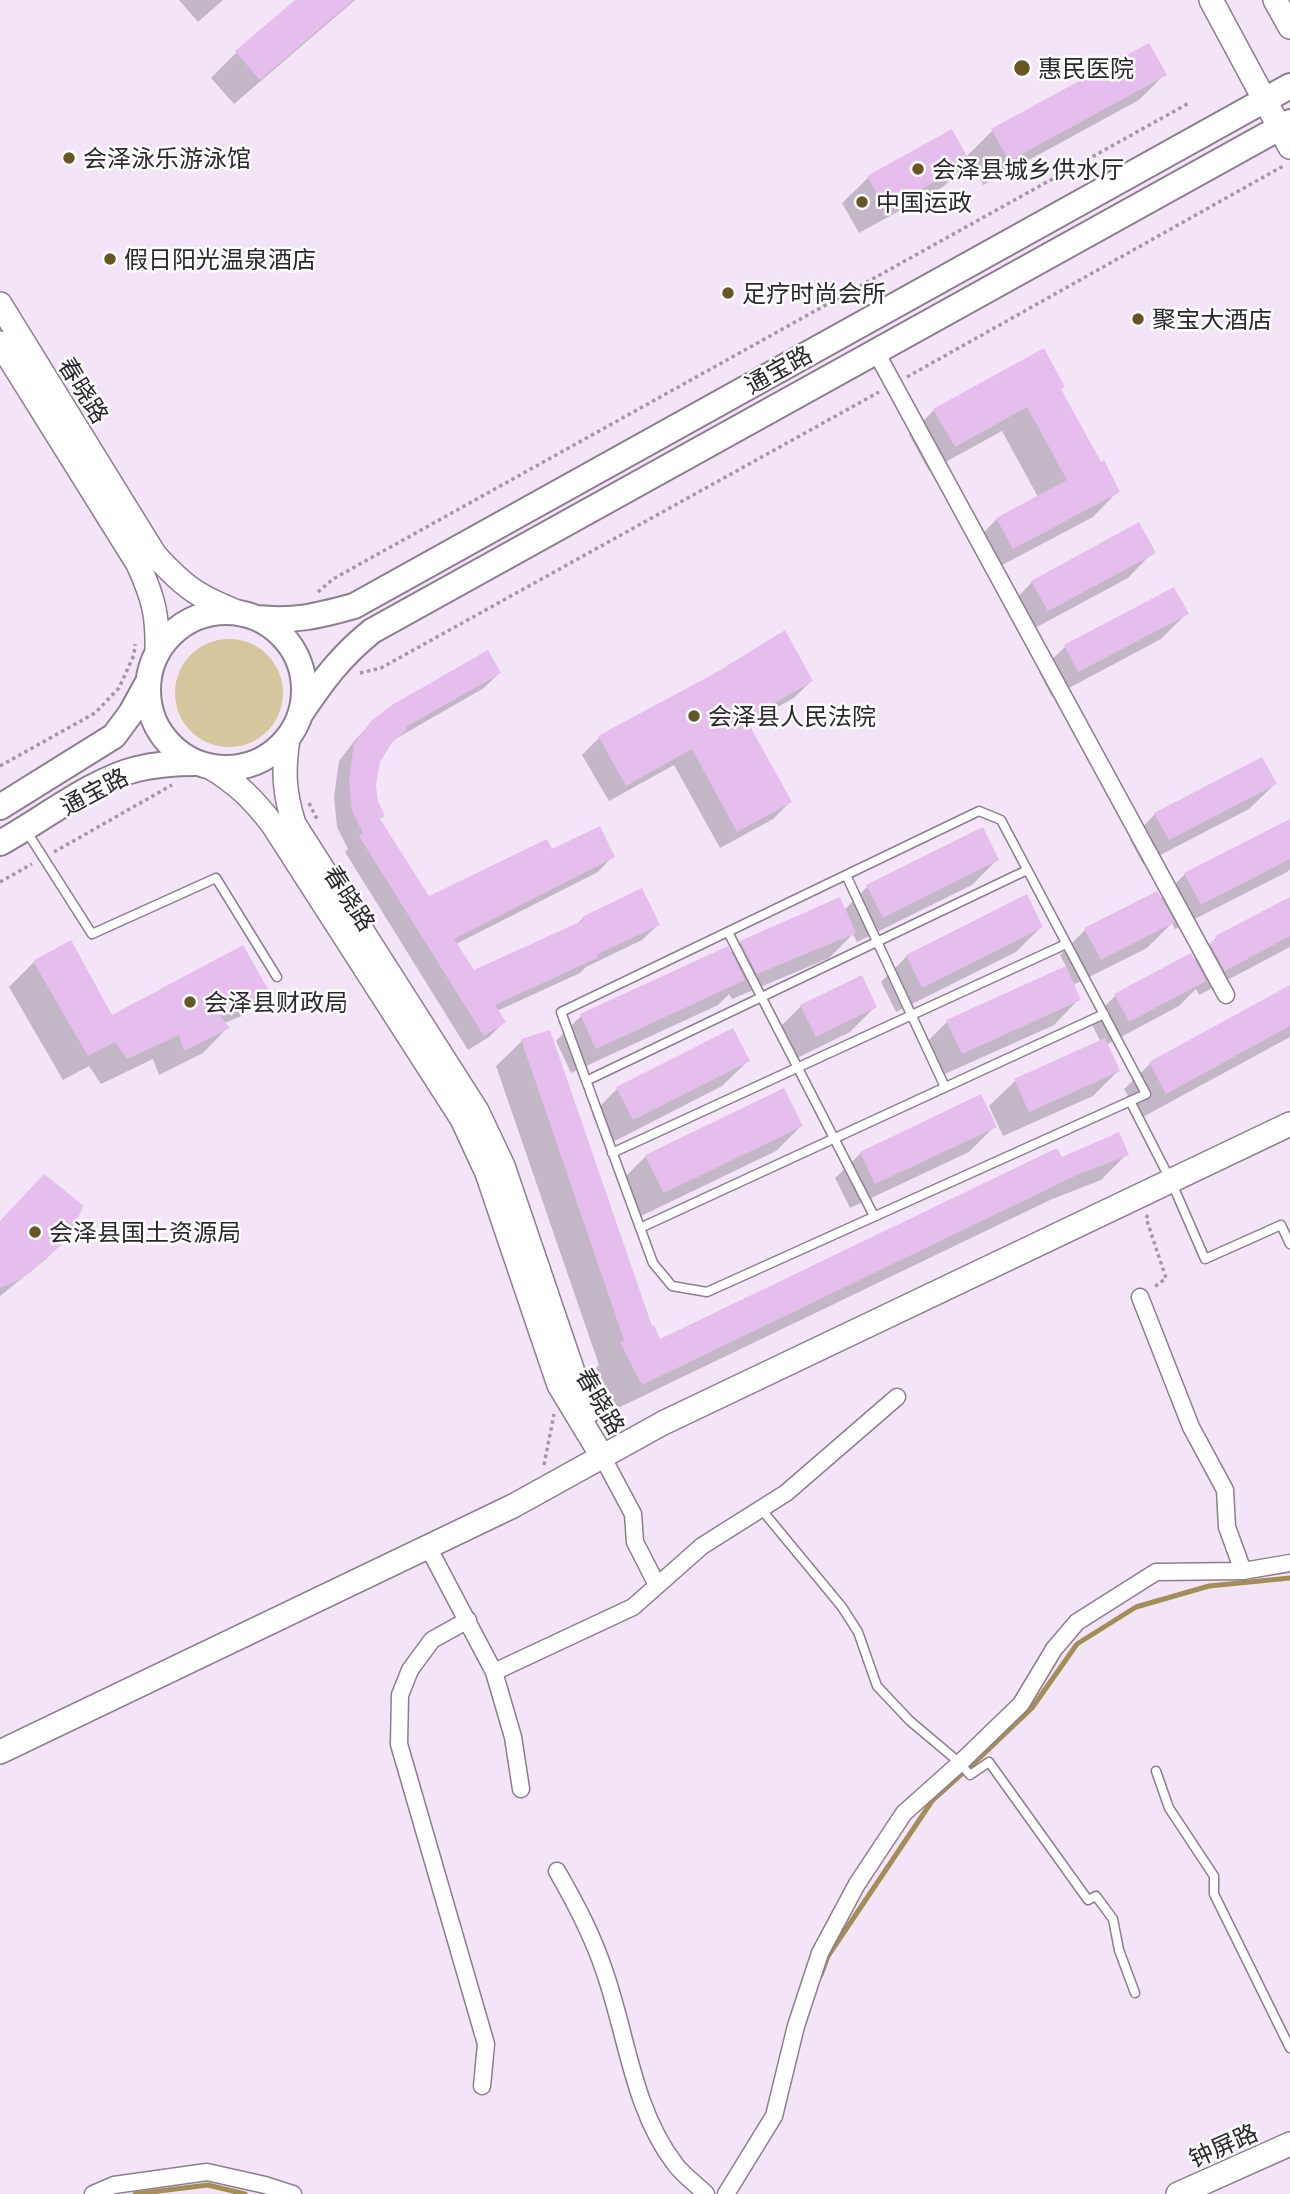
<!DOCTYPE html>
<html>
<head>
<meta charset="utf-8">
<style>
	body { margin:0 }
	canvas { display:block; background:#f4e4f7 }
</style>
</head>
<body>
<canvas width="1290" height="2194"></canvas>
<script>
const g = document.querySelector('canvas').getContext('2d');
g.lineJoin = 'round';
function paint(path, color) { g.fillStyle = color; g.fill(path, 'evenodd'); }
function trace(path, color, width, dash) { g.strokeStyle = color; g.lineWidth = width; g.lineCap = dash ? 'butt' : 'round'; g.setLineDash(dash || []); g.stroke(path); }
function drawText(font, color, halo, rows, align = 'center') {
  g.font = font + ' Georgia,"Noto Sans SC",serif'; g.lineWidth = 5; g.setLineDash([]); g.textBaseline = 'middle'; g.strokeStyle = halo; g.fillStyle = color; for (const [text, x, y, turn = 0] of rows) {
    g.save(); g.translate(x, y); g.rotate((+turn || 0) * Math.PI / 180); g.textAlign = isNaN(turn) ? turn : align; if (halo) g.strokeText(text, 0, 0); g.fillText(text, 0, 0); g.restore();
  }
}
paint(new Path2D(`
	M175 693a54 54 0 1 1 108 0a54 54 0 1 1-108 0Z`), '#d5c69e');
paint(new Path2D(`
	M179,0H223L198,22Z
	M298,0H355L234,104L211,78L236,53Z
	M1165,74L1139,100L983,185L970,160L943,187L859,233L842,203L868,178L951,132L965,158L992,131Z
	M1059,390L1100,464L1118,491L1093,517L987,573L972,544L997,519L1038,497L1002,431L929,471L909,435L934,410Z
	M1153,552L1128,578L1022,635L1007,608L1032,582Z
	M1173,589L1186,614L1161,639L1052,697L1039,672L1065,647Z
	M499,673L484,688L397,738L388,746L378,761L374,786L379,820L429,898L551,852L613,856L598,872L456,944L473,972L575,926L583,918L658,925L642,940L586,967L580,973L497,1011L504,1022L489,1037L468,1050L345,852L348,849L337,827L334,797L339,761L356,739L372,722Z
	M811,681L794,698L747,724L790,802L773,819L720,848L674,765L609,801L582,755L599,738Z
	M1275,784L1249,809L1143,864L1130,840L1155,814Z
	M1290,821V869L1287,872L1175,929L1172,923L1147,948L1073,985L1079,999L1054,1025L936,1078L922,1047L947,1022L1067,968L1060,955L1085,930L1160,899L1185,874Z
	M997,860L972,885L857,942L853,934L829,958L732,999L729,994L718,1005L571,1073L556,1041L581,1016L730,953L741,942L844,910L867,887Z
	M1026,897L1041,927L1016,952L896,1012L881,982L907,956Z
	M1290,899V947L1199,995L1196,989L1179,1006L1106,1045L1118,1071L1093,1096L1003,1136L989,1106L1015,1081L1101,1042L1090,1021L1115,996L1193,961L1216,938Z
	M34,962L111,1018L267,990L242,1016L224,1023L228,1027L203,1053L159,1075L153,1059L101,1084L89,1066L63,1080L9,987ZM238,1003V1007L211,1019L209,1016Z
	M1290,988V1037L1141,1118L1124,1089L1150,1064Z
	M801,1006L875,1007L850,1032L791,1061L776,1031Z
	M548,1032L651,1329L659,1341L1061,1159L1127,1154L1101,1180L1050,1200L616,1409L596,1368L599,1365L496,1066L522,1041Z
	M748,1061L722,1086L607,1145L592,1114L617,1089Z
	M801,1126L776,1151L639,1217L621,1181L646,1156Z
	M995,1126L969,1152L850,1208L835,1178L861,1153Z
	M0,1223L64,1241L46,1259L0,1296Z`), '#0003');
trace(new Path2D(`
	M970,1767L1032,1708L1077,1644L1136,1607L1209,1586L1290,1578
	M821,1975L828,1956L932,1801L963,1773
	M135,2194L208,2185L245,2194`), '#a38e57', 5);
paint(new Path2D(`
	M295,0H353L260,80L235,51Z
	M1149,43L1167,75L1009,161L991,129Z
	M952,129L970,162L885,209L867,176Z
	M1044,348L1065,387L1061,389L1101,462L1104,460L1120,492L1013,549L996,518L1067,480L1027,407L955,447L933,409Z
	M1139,522L1156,553L1048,611L1031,581Z
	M1174,587L1189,614L1078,672L1064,645Z
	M785,630L813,681L746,719L792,802L737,832L692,749L626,786L598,736L717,672Z
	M488,650L501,673L406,727L407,730L393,741L380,762L376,786L378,801L385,816L380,819L429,896L547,839L552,849L600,826L615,857L454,939L474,970L584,920L582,917L642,888L660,925L596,955L597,958L495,1005L506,1022L484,1036L359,836L363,833L352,811L349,780L354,744L371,721L392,705Z
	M1262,757L1277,784L1169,840L1154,813Z
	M1290,819V859L1201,905L1184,873Z
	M983,827L999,860L883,918L866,885Z
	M1157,891L1175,922L1101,960L1084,928Z
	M1027,894L1043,927L922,988L906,955Z
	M840,897L856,933L757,974L740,941Z
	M1290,897V936L1225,971L1210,943L1217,939L1215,936Z
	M71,940L112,1015L243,945L269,991L218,1014L230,1028L184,1051L179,1035L127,1059L115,1042L88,1056L33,961Z
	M728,946L745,980L596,1049L580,1014Z
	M1191,953L1206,981L1129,1022L1114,994Z
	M1066,966L1081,1000L962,1054L946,1020Z
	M862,975L877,1007L816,1037L800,1005Z
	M1290,985V1026L1166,1094L1149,1062Z
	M733,1028L750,1061L633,1120L616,1087Z
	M550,1030L652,1326L654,1325L660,1339L1057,1148L1062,1157L1119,1132L1129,1155L1077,1175L642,1385L620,1342L624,1340L521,1039Z
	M1105,1038L1120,1071L1029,1112L1014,1079Z
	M784,1088L803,1126L664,1193L645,1155Z
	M981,1094L997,1127L875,1184L860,1152Z
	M44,1174L84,1206L65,1242L21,1279L0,1288V1221Z`), '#e6beee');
const lane = new Path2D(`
	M979,811L1001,820L1146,1094L707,1292L672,1286L653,1263L561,1012Z
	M27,832L92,934L216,878L277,977
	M846,875L945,1087
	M728,932L874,1216
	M586,1081L1027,870
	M1130,1101L1171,1181L1205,1259L1281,1225L1290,1244
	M612,1153L1066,944
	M640,1228L1104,1014
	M761,1509L842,1607L858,1632L877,1686L910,1721L960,1763L970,1775L989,1762L1088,1900L1096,1896L1113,1919L1119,1950L1135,1993
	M1156,1771L1169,1808L1214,1876V1894L1290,2048`);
const street = new Path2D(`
	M876,352L1226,995
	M1140,1297L1191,1427L1225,1490L1227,1527L1243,1571
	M602,1456L633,1514L635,1542L657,1585
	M427,1545L494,1672L513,1737L521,1789
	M468,1620L432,1640L410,1670L400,1695L399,1744L486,2044L482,2086
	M494,1672L633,1607L702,1546L786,1493L897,1397
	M557,1871C576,1904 593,1936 605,1973C627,2036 633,2109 675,2164C683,2175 696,2184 706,2194
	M93,2194L114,2185L207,2172L265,2185L293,2194
	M726,2194L774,2116L796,2026L820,1953L857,1884L904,1813L960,1763L1021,1704L1054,1649L1077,1622L1156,1572L1243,1571L1290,1563`);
const secondary = new Path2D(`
	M1211,0L1290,147
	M1275,0L1290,27
	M0,304L155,555C186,589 199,597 242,614
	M0,343L138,564C154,599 158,616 157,654
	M288,739C283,772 284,792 294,824L477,1111L503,1166L587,1413
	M210,767C237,783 254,800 273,825L462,1119L487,1173L559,1385L602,1456
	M0,1752L513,1506L663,1423L1290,1124
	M1178,2194L1290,2144`);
const primary = new Path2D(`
	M148 690a78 78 0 1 1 156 0a78 78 0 1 1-156 0Z
	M256,618C295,622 317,616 354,606L1290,86
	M301,713C323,680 341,656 372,631L1290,122
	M0,807L114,736L131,713L148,682
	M0,843C42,820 92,780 137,769C157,764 176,763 196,763`);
trace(lane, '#8c7e8f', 11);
trace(street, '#8c7e8f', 19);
trace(secondary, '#8c7e8f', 26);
trace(primary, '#8c7e8f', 28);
trace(new Path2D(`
	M907,377L1285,165
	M318,592L333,579L1189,103
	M360,673L381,668L879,392
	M0,766L95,713L119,688L134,655L135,644
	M309,803L318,821
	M54,852L172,785
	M0,882L32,864
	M1148,1215L1146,1218L1166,1278L1153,1288
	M544,1465L554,1414`), '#a498a6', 3.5, [3.5, 3.5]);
trace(lane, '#fff', 8);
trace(street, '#fff', 16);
trace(secondary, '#fff', 23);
trace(primary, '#fff', 24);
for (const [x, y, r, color] of [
	[1022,68,9,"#675523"],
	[69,158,7,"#675523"],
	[918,169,7,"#675523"],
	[862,202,7,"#675523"],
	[110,259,7,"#675523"],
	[728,293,7,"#675523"],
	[1138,319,7,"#675523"],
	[694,716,7,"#675523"],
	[190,1002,7,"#675523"],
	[35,1232,7,"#675523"]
]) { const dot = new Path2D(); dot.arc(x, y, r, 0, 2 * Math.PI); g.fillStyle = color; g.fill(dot); trace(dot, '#fff', 2.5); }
drawText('24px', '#2c272e', '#fff', [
	["惠民医院",1038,68],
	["会泽泳乐游泳馆",83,158],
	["会泽县城乡供水厅",932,169],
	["中国运政",876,202],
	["假日阳光温泉酒店",124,259],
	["足疗时尚会所",742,293],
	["聚宝大酒店",1152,319],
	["会泽县人民法院",708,716],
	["会泽县财政局",204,1002],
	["会泽县国土资源局",49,1232]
], 'left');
drawText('24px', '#2c272e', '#fff', [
	["通宝路",778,369,-29],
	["春晓路",84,390,58],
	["通宝路",94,791,-28],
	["春晓路",350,898,57],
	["春晓路",601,1401,60],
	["钟屏路",1223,2145,-24]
]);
</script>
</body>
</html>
